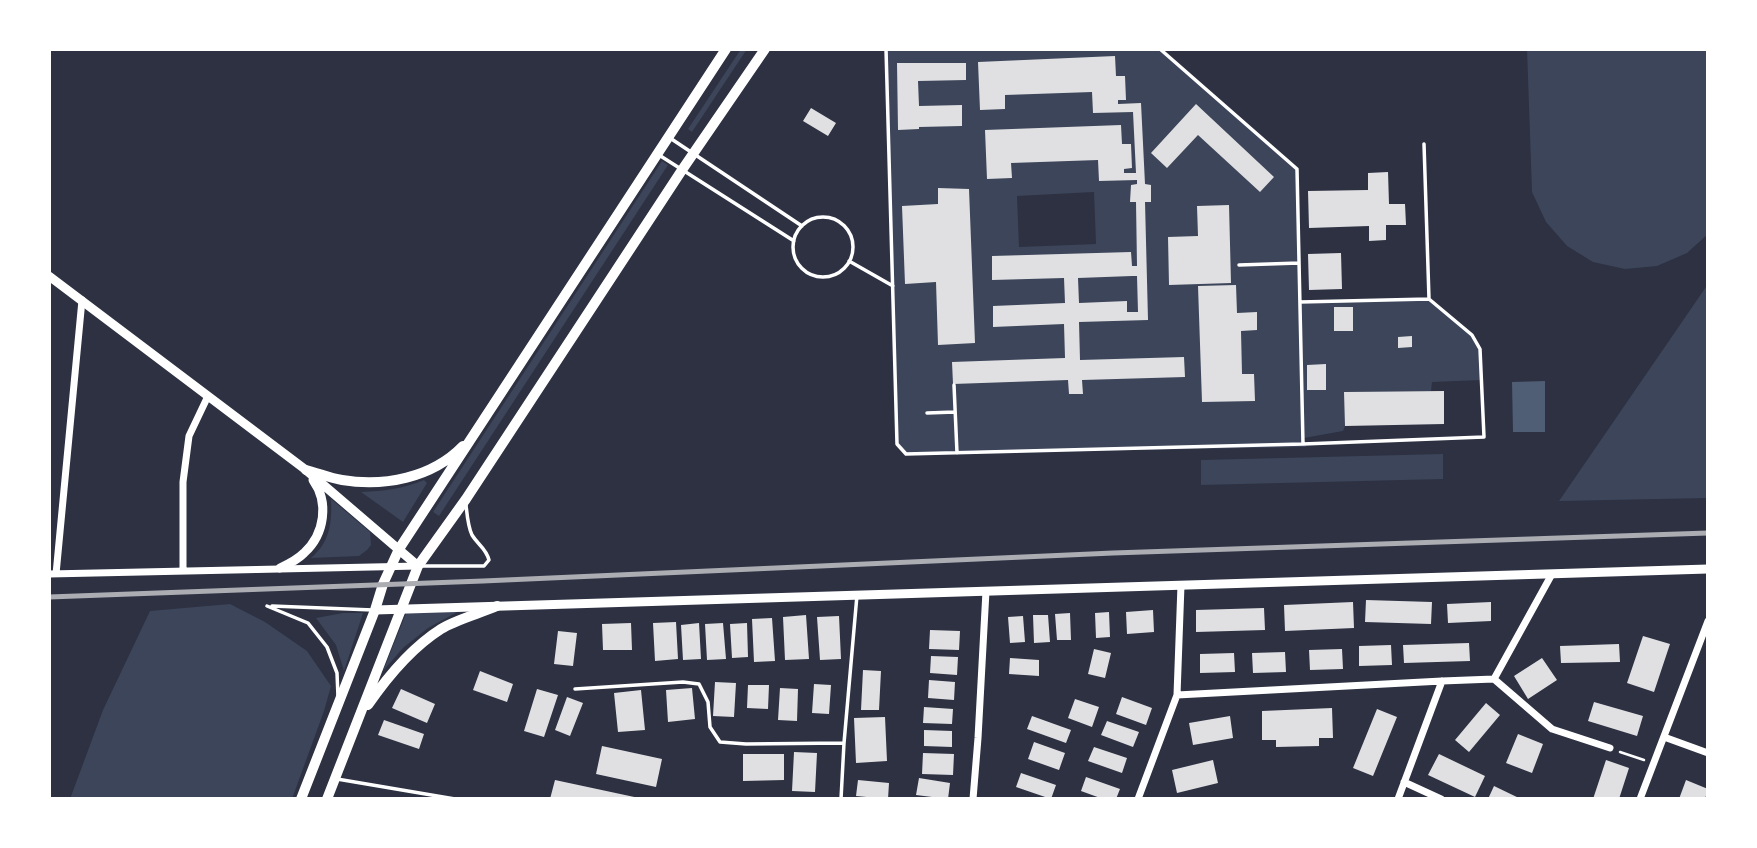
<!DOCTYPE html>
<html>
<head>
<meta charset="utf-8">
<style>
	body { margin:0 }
	#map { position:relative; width:1757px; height:848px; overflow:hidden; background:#2d3142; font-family:"Alegreya Sans",sans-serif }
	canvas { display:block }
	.frame { position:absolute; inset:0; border:51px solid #fff; pointer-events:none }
</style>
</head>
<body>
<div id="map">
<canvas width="1757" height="848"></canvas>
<div class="frame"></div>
</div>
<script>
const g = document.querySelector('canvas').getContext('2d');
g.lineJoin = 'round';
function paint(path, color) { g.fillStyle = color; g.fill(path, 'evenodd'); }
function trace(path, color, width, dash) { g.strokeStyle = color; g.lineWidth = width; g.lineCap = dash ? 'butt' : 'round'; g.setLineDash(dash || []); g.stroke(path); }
paint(new Path2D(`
	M741,49H747L692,132L688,129Z
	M886,49H1160L1297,169L1300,301L1429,299L1472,335L1480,349L1482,380L1432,382L1431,391L1345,392V426L1343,431L1304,438L1306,447L906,454L897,444ZM1094,192L1096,244L1019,247L1017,196Z
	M1527,49H1708V234L1687,253L1657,266L1625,269L1593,262L1567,246L1546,222L1532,192Z
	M662,161L668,165L439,516L433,512Z
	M1708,284V498L1559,501Z
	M1443,454V479L1201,485V460Z
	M424,480L427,483L403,522L361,492C383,491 403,489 424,480Z
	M331,499L370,532L371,545L367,550L359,556L311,558C330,542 332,523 331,499Z
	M230,604L265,622L307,651L331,686L324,711L292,799H70L103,710L150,611Z
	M461,610L428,628L403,648L383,671L407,611Z
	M343,613H363L344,671L336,645L316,618Z`), '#3c4559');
paint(new Path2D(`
	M1545,381V432H1513L1512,382Z`), '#4f5d75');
paint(new Path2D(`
	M1115,56L1116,76H1125L1126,100H1118V104L1141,103L1145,184L1151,185V202H1145L1148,320L1079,322L1080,360L1184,357L1185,377L1082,380L1083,394H1069L1068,380L953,384L952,362L1065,358L1064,324L993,327V306L1065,303L1064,278L992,280V256L1131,252L1132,266H1137L1136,202H1130L1131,185L1137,184V180L1099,181L1098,160L1011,163L1012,178L987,179L985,130L1121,125L1122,144H1131L1132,168L1124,169V173H1136L1133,112L1093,113L1092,92L1005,95V109L980,110L978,62ZM1132,276H1137L1138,312H1127V301L1079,303L1078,278Z
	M897,63H966V80L918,81L919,106L962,105V126L919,127V129L898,130Z
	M1196,104L1274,177L1260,192L1198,135L1167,168L1151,153Z
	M811,108L836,123L828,136L803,121Z
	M1388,172L1389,204H1405L1406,225H1386V240L1369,241V226L1309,228L1308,191L1368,190V173Z
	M938,188L969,189L975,343L938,345L936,282L905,284L902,206L938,204Z
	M1229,205L1231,283L1169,285L1168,237L1198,236L1197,206Z
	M1341,253L1342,289L1309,290L1308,254Z
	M1236,285L1237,313L1257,312V330L1241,331L1242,374H1254L1255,401L1202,402L1198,286Z
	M1334,307H1353V331H1334Z
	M1412,336V347L1398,348V337Z
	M1326,364V390H1307V365Z
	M1444,391V424L1345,426L1344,392Z
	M1366,600L1432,602L1431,624L1365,622Z
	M1353,602L1354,628L1285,631L1284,605Z
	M1491,602V621L1448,623L1447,604Z
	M1264,608L1265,630L1196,632V610Z
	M1153,610L1154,632L1127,634L1126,612Z
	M1109,612L1110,637L1096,638L1095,613Z
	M1070,613L1071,640H1057L1055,614Z
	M806,615L809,659L785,660L783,617Z
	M1033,615H1048L1050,642L1034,643Z
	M839,616L841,659L820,660L817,617Z
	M1023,616L1025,642L1010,643L1008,617Z
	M772,618L775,661L754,662L752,619Z
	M676,622L678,659L655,661L653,623Z
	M631,623L632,650H603L602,624Z
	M699,623L701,659L683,660L681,625Z
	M723,623L726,659L707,660L705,624Z
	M747,623L748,657L732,658L730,624Z
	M930,630L960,631L959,650L929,649Z
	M558,631L577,633L573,666L554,664Z
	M1643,636L1670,644L1654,692L1627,683Z
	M1469,643L1470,661L1404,663L1403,645Z
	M1619,644L1620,662L1561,663L1560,646Z
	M1391,645L1392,665L1359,666V646Z
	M1094,649L1111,653L1105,678L1088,674Z
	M1342,649L1343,669L1310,670L1309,650Z
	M1285,652L1286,672L1253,673L1252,653Z
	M1234,653L1235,672L1200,673V654Z
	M931,656L958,657L957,675L930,673Z
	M1010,658L1039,660V676L1009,674Z
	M1542,658L1557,680L1528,699L1514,676Z
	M863,670L881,671L879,710H861Z
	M480,671L513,684L507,702L473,690Z
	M929,680L955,682L954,700L928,698Z
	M715,682L736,683L734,717L713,716Z
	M814,684L831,685L829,714L812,713Z
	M748,685H769L768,709L747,708Z
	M692,688L695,719L668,722L666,690Z
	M780,688L798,689L797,721L778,720Z
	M401,689L435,704L427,723L392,708Z
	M537,689L558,695L544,737L524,731Z
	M641,690L645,730L618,732L614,693Z
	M567,697L583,703L570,736L555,730Z
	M1122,697L1152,708L1146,725L1116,714Z
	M1075,699L1099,707L1092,727L1068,718Z
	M1594,702L1643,716L1637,736L1588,721Z
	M1486,703L1500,715L1469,752L1455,740Z
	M924,707L953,709L952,724L923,723Z
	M1332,708L1333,738H1319V746L1276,747V740H1262V711Z
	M1377,709L1397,717L1373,776L1353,768Z
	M1032,716L1071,730L1066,743L1027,729Z
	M1230,716L1233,738L1193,745L1189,723Z
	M885,717L887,761L856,763L854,718Z
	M384,720L424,734L419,749L378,735Z
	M1107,721L1139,732L1133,747L1101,735Z
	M924,730L952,731V747L924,746Z
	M1518,734L1543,744L1532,773L1506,763Z
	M1034,742L1065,753L1059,770L1028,759Z
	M602,746L662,759L656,787L596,774Z
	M1094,747L1127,758L1122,773L1088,761Z
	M794,752L817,753L815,792L792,791Z
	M923,753L954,754L953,775L922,774Z
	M743,754H784V780L743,781Z
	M1439,754L1485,776L1475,797L1428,775Z
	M1213,760L1218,783L1177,793L1172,770Z
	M1606,760L1629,768L1619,799H1593Z
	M1021,773L1056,785L1051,799L1016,787Z
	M1086,777L1120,789L1116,799H1103L1081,791Z
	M919,778L950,783L948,799L916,795Z
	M555,780L639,798V799H550Z
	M858,780L889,783L888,799L856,796Z
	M1686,780L1708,789L1705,799H1679Z
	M1494,786L1521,799H1488Z`), '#e0e0e3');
trace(new Path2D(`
	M1620,752L1644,760`), '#fff', 2.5);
trace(new Path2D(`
	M886,49L897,444L906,454L1303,444L1297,169L1160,49
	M670,138L802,226
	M1424,144L1429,299
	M659,155L794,241
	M793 247a30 30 0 1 1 60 0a30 30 0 1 1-60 0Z
	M849,261L893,286
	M1239,265L1299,263
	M1300,302L1429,299L1472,335L1480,349L1484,437L1303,444
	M954,385L957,453
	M927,413L955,412
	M422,566H484L489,560C486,548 478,545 472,535C468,527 467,514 466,505
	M267,606L308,623L327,647L337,673L338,697
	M272,606L373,610
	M575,689L683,682L699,684L708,702L710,727L720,742L746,744L844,743
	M337,779L455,799
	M841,799L844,743L857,595`), '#fff', 3.5);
trace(new Path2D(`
	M183,571V482L189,436L208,396
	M49,574L418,566
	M56,574L82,300
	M1494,679L1552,574
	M1177,695L1442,681L1494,679L1552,729L1610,748
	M1664,737L1708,753
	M1404,782L1441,799
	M973,799L978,738L986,591
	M1138,799L1177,695L1181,585
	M1398,799L1442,681
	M1640,799L1708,621`), '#fff', 7);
trace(new Path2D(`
	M49,276L306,470L418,566
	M280,568C289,564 297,560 304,553C325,534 329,502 313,480
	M375,610L1708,569`), '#fff', 9);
trace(new Path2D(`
	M306,470C318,473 330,478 342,480C384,487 432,478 463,446
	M368,705C388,676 411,648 441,629C455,620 481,613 497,606
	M301,799L375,610L383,584L399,549L726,49
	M327,799L418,566L466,499L682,170L765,49`), '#fff', 10);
trace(new Path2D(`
	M49,597L483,581L1113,553L1708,533`), '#abadb3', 5);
</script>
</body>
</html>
